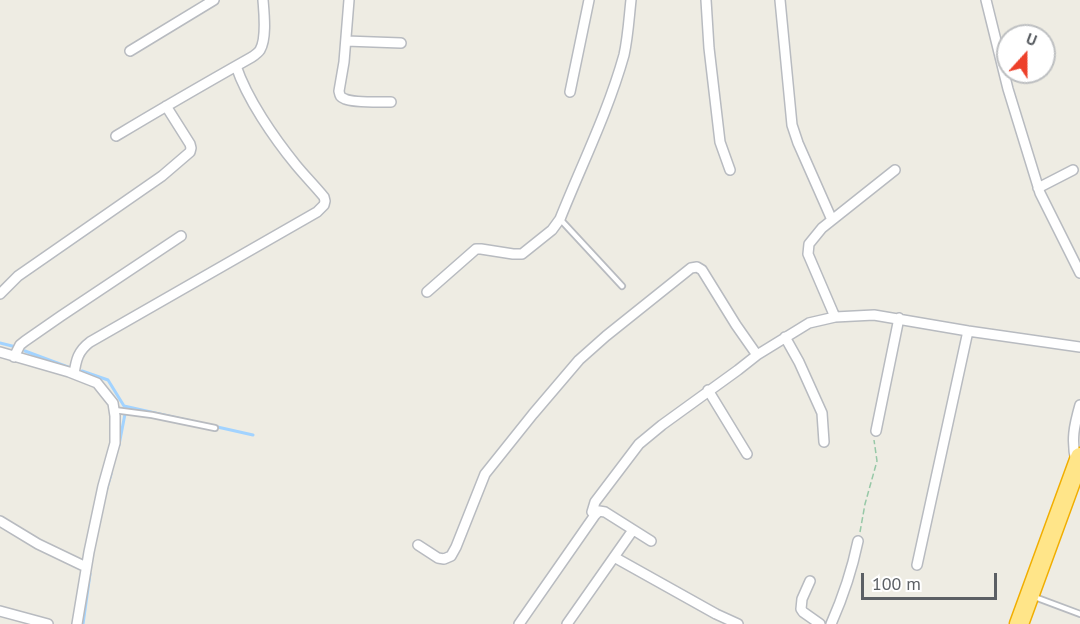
<!DOCTYPE html>
<html>
<head>
<meta charset="utf-8">
<style>
	body { margin:0 }
	#map { position:relative; width:1080px; height:624px; overflow:hidden; background:#eeece3; font-family:"PT Sans",sans-serif }
	canvas { display:block }
	.north { position:absolute; left:996px; top:24px; width:60px; height:60px; box-sizing:border-box; background:#fff; border:2px solid #bdbfc1; border-radius:50%; rotate:21deg; font-size:16px; font-weight:700; line-height:24px; text-align:center; color:#5b5f64 }
	.north::after { content:''; display:block; margin:auto; width:21px; height:27px; background:#ed402a; clip-path:polygon(50% 0,100% 100%,50% 72%,0 100%) }
	.scale { position:absolute; left:861px; top:573px; width:136px; height:27px; box-sizing:border-box; border:3px solid #5b5f64; border-top:0; padding-left:8px; font-size:18px; line-height:21px; white-space:nowrap; color:#5b5f64; -webkit-text-stroke:4px #fff; paint-order:stroke }
</style>
</head>
<body>
<div id="map">
<canvas width="1080" height="624"></canvas>
<div class="north">U</div>
<div class="scale">100 m</div>
</div>
<script>
const g = document.querySelector('canvas').getContext('2d');
g.lineJoin = 'round';
function trace(path, color, width, dash) { g.strokeStyle = color; g.lineWidth = width; g.lineCap = dash ? 'butt' : 'round'; g.setLineDash(dash || []); g.stroke(path); }
trace(new Path2D(`
	M25,276L93,229
	M0,343L16,347
	M25,351L68,367
	M82,371L108,380L124,406L253,435
	M119,445L125,414
	M106,491L111,474
	M83,624L90,574`), '#a2d3ff', 3);
const lane = new Path2D(`
	M560,219L622,286
	M114,410L152,415L215,428
	M1032,596L1080,614`);
const street = new Path2D(`
	M349,0L344,62L339,91C340,96 340,97 345,99C354,103 380,102 391,102
	M706,0L709,48L720,142L730,170
	M780,0L792,125L798,143L832,220
	M986,0L1008,89L1040,193L1080,273
	M346,41L401,43
	M130,51L214,0
	M570,92L589,0
	M116,136C161,109 206,83 252,57C255,55 258,53 260,50C267,38 264,13 263,0
	M1038,188L1073,170
	M427,292L476,249H481L513,254H522L552,230L560,219C582,164 608,112 624,55C628,37 629,18 631,0
	M0,294L18,276L162,176L190,152L191,148L190,144L166,106
	M835,317L808,254L809,244L822,228L895,170
	M785,337L799,362L822,413L824,442
	M0,352L69,372L97,383L113,403L115,416V443L103,486L89,552L77,624
	M14,357L20,345L25,341L61,316L181,236
	M74,374C76,360 78,351 90,342L317,212L324,205L325,201L324,197C315,186 305,176 296,165C274,138 247,99 236,66
	M708,390L747,454
	M876,431L899,318
	M1076,462C1071,440 1074,426 1080,405
	M595,515L592,512L595,502L639,444L662,425L738,370L757,355L809,323L835,317L874,315L968,331L1080,347
	M0,521L38,544L86,567
	M418,545L438,558L444,559L451,556L456,547L485,474L533,414L579,360L606,336L691,268L697,267L702,270L736,325L757,355
	M614,557L716,614L738,624
	M917,565L968,331
	M810,581L802,599L801,609L803,612L820,624
	M0,611L48,624
	M519,624L595,515L599,511L605,512L651,541
	M567,624L633,530
	M831,624C843,597 852,570 858,541`);
const highway = new Path2D(`
	M1019,624L1080,457`);
trace(lane, '#b8bbc0', 8);
trace(street, '#b8bbc0', 12);
trace(highway, '#f1ae00', 21);
trace(new Path2D(`
	M860,532L865,504L877,461L874,440`), '#97c8a7', 1.5, [6, 3]);
trace(lane, '#fff', 4.5);
trace(street, '#fff', 9);
trace(highway, '#ffe589', 18);
</script>
</body>
</html>
